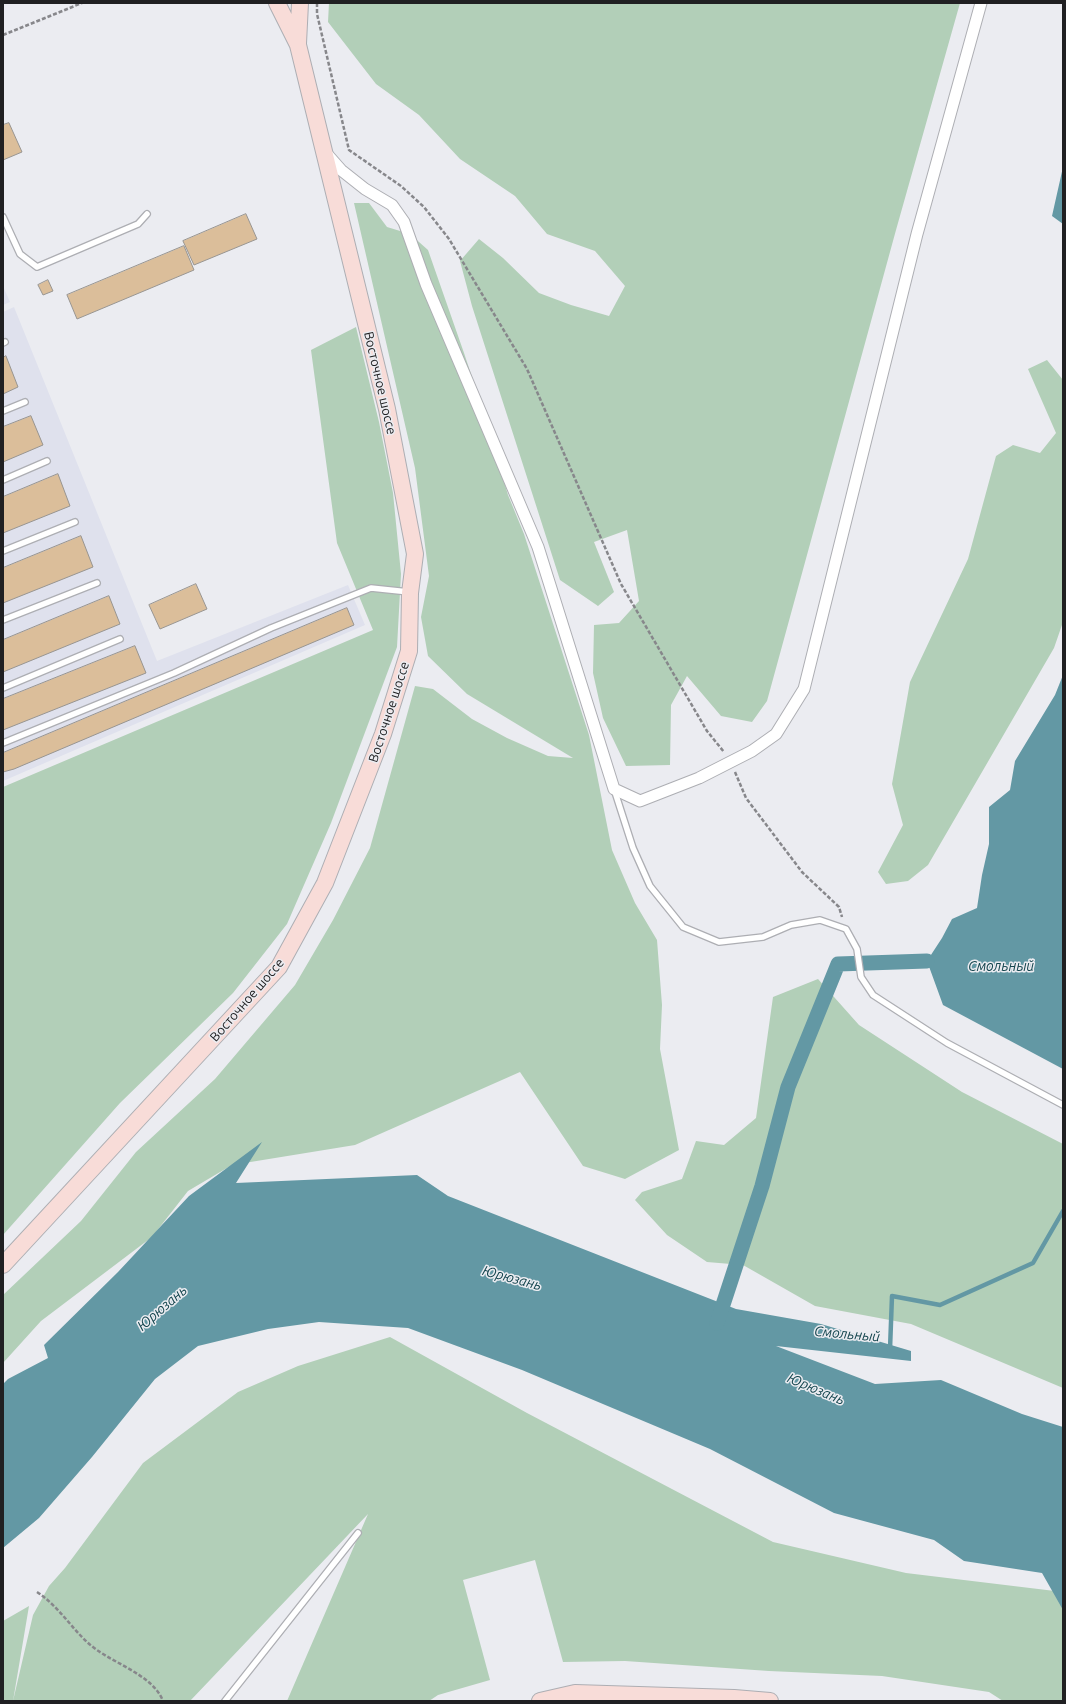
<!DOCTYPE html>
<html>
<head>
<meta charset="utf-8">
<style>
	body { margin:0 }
	#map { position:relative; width:1066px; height:1704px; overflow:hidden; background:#ebecf1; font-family:Ubuntu,sans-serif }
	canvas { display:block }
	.frame { position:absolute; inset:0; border:4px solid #202022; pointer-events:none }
</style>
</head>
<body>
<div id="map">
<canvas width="1066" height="1704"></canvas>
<div class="frame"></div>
</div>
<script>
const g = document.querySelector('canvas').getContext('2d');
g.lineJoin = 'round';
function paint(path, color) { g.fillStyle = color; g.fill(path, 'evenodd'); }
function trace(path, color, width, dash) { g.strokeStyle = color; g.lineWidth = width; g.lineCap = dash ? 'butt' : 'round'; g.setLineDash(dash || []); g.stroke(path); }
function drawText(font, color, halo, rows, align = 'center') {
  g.font = font + ' Ubuntu,sans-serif'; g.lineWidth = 3; g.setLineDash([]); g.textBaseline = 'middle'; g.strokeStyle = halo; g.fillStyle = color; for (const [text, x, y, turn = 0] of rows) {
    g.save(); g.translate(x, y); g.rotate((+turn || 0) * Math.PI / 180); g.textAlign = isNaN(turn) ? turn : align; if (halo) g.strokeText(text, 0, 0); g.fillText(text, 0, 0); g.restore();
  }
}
paint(new Path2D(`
	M3,286L10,302L3,305Z
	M14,307L157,661L348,585L365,625L3,781V312Z`), '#dfe1ed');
paint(new Path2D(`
	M329,3H960L896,230L767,701L752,722L721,716L687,676L671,705L670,765L626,766L603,718L593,673L594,625L619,623L639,601L627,530L594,542L614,592L598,606L560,580L472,306L460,261L479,239L503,258L539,293L571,305L609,316L625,286L595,251L547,234L515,196L460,159L419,115L376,84L328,22Z
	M354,203H369L387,227L410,234L428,250L464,353L485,416L508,495L524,534L589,735L612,850L635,903L657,940L662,1005L660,1049L679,1150L625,1179L583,1166L520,1072L355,1145L232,1165L188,1191L152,1237L41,1321L3,1363V1295L81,1221L136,1152L215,1079L295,985L333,920L370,848L415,686L433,689L472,719L507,738L548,756L573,758L467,694L428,656L421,617L429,576L415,468Z
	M356,327L379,422L393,493L401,574L397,647L331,823L287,924L233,993L120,1103L3,1235V787L373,630L337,543L311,350Z
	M1047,360L1063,380V622L1054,648L928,865L908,881L886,884L878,872L903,825L892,784L910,682L968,559L996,456L1013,445L1040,453L1056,433L1028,369Z
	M818,979L859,1025L962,1092L1063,1144V1388L911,1324L815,1306L743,1265L707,1262L667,1235L635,1200L642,1192L682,1179L696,1141L724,1145L756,1118L773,997Z
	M390,1337L527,1413L773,1542L906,1573L1063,1592V1701H1003L989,1692L882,1676L769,1671L625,1661L563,1662L535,1560L463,1580L490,1680L438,1695L429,1701H287L368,1514L190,1701H3V1621L29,1606L13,1701L33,1615L49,1586L65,1568L143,1463L238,1392L298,1366Z`), '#b2cfb8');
paint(new Path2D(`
	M1063,167V224L1052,216Z
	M1063,675V1069L943,1005L927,961L942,938L952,919L977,908L982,875L989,844V807L1010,790L1015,761L1055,695Z
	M262,1142L236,1183L417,1175L448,1196L736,1309L821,1324L911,1351V1361L776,1346L875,1384L941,1380L1022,1414L1063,1427V1610L1042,1573L964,1561L934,1540L834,1513L710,1449L522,1370L408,1328L319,1322L268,1329L198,1346L155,1379L92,1457L39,1518L3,1548V1384L8,1379L48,1358L44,1345L118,1272L189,1196Z`), '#6398a4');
trace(new Path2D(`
	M888,1349H890L892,1296L940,1305L1033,1263L1063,1211`), '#6398a4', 4.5);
trace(new Path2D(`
	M717,1323L762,1186L788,1087L838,964L927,961`), '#6398a4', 15);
const building = new Path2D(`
	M9,123L22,152L3,160V125Z
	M246,214L257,239L194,265L183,241Z
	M184,246L194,270L77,319L67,295Z
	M48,280L53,291L43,295L38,285Z
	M6,356L18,387L3,394V358Z
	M31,416L43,445L3,462V427Z
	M58,474L70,506L3,533V497Z
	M81,536L93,567L3,603V568Z
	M196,584L207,609L160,629L149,605Z
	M109,596L120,624L3,672V640Z
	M347,608L354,625L14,769L3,772V753Z
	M135,646L146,673L3,730V699Z`);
paint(building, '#dbbe9a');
trace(building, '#989591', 1);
const lane = new Path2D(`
	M3,217L20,254L37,267L138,224L147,214
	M3,343L5,342
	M3,411L25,402
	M3,480L47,461
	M3,551L75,522
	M3,620L97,583
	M3,688L120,639
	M3,743L174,673L271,628L371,588L409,592
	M614,789L633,848L650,886L683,927L719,942L763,937L791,925L820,920L846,929L857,949L861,977L873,995L947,1043L1063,1105
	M225,1701L358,1533`);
const street = new Path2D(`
	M326,153L341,170L365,189L392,205L404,222L426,284L538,547L614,789L640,801L699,778L752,751L776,734L804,689L917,234L981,3`);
const secondary = new Path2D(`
	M298,43L300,3
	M3,1265L279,967L325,883L383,734L409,651L410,593L415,554L387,409L298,45L277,3
	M540,1701L575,1693L734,1698L770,1701`);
trace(lane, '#adaeb3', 8);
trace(street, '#adaeb3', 13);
trace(secondary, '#adaeb3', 18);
trace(new Path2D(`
	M317,3V14L349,150L401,186L424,207L449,239L527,369L621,584L707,731L724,752
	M3,35L82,3
	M735,772L746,798L802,872L839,907L842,917
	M37,1592C58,1606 70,1626 87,1642C109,1663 152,1673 163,1701`), '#87878b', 2.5, [4, 2]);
trace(lane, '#fff', 5.5);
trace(street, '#fff', 11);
trace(secondary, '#f8dcd8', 16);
drawText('13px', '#202022', '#ebecf1', [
	["Восточное шоссе",380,383,77],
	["Восточное шоссе",389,712,-72],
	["Восточное шоссе",247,1000,-49]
]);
drawText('italic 14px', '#14454e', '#ebecf1', [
	["Смольный",1001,966],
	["Юрюзань",512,1278,15],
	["Юрюзань",162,1308,-41],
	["Смольный",847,1334,5],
	["Юрюзань",816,1389,23]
]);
</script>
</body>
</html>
